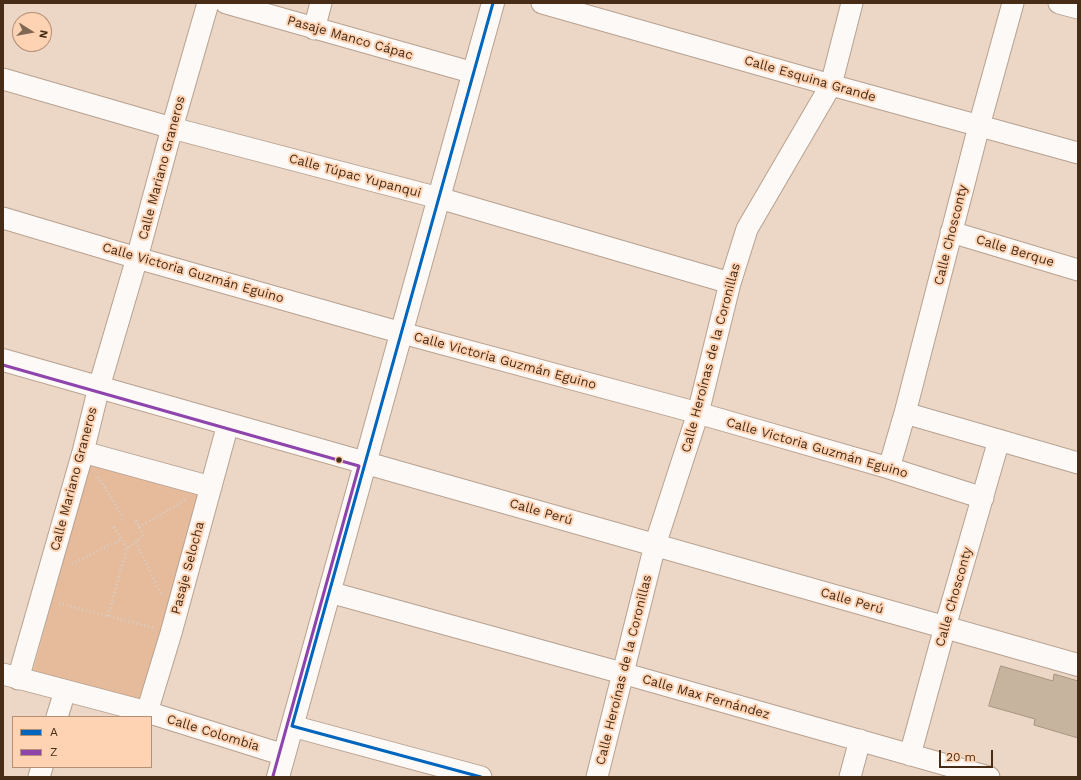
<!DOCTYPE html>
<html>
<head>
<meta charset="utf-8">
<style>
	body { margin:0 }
	#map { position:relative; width:1081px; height:780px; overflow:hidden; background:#ecd6c5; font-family:"Work Sans",sans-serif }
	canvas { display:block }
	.frame { position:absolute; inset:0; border:4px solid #472c17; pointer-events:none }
	.legend { position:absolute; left:12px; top:716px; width:140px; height:52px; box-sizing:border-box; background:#fdd3b4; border:1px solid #b49075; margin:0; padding:5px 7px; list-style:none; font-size:12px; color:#472c17 }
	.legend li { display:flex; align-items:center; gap:8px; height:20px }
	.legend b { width:20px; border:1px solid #b49075 }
	.north { position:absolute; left:12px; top:12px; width:40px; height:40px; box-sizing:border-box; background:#fdd3b4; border:1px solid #b49075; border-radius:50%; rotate:101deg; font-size:11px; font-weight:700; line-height:16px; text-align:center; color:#472c17 }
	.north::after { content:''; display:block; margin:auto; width:14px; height:18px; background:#816854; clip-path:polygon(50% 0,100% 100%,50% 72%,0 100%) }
	.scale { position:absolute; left:939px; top:750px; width:54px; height:18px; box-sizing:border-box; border:2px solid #472c17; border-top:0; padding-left:5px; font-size:12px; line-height:14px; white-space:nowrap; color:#472c17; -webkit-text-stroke:3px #fdd3b4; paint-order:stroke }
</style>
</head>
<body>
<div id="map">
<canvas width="1081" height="780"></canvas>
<div class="frame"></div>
<ul class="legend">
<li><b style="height:5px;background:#0065bd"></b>A</li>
<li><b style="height:5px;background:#8e44ad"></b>Z</li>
</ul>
<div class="north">N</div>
<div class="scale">20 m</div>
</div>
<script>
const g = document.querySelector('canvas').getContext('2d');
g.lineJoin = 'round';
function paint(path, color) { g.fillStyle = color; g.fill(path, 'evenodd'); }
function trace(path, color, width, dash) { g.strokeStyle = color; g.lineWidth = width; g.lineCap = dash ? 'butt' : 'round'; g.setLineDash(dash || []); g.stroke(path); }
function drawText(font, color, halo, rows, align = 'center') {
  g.font = font + ' "Work Sans",sans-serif'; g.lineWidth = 4; g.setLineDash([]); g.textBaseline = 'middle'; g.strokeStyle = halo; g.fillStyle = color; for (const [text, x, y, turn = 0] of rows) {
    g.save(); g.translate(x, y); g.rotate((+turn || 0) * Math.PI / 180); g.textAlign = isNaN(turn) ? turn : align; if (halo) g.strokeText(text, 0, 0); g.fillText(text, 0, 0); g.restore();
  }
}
paint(new Path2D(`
	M91,460L201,490L142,703L32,674Z`), '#e6bb9b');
const building = new Path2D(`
	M1001,666L1053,681L1054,674L1078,681V738L1034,725L1035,719L989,706Z`);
paint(building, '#c7b49f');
trace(building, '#a7957f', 1);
const minor = new Path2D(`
	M226,3L474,73
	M542,3L831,85L1078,153
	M1059,3L1078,8
	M314,29L321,3
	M3,79L172,128L439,198L730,283
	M3,218L137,258L402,333L698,413L889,468L983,498
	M951,232L1078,270
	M905,413L1078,463
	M83,452L211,487
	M889,468L905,413L979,126L1013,3
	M329,592L622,673L989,777
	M3,674L147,712L284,755
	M18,679L83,452L99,387L137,258L172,128L208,3
	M147,712L171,633L228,424
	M57,717L65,691
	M292,726L481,777
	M910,755L945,627L999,440
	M39,777L42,767
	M597,777L655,545L698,413L730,283L747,229L831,85L852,3
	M850,777L860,740`);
const tertiary = new Path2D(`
	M3,360L1078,665`);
const secondary = new Path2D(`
	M278,777L493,3`);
trace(minor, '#b7a190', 23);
trace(tertiary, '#b7a190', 24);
trace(secondary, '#b7a190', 24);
trace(new Path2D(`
	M98,477L123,517
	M114,527L127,548
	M139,527L185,500
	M136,542L161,594
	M72,564L122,539
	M59,603L153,628
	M108,616L127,548L144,536L135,519`), '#d7cfca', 2.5, [1, 3]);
trace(minor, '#fcf9f6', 21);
trace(tertiary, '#fcf9f6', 22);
trace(secondary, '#fcf9f6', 22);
trace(new Path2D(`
	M481,777L292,726L493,3`), '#0065bd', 3);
trace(new Path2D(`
	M3,365L359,466L273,776`), '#8e44ad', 3);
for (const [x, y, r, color] of [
	[339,460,3.5,"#472c17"]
]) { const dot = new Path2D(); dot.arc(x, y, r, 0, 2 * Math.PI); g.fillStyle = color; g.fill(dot); trace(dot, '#fdd3b4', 1.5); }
drawText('13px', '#472c17', '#fdd3b4', [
	["Pasaje Manco Cápac",350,38,16],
	["Calle Esquina Grande",810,79,16],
	["Calle Mariano Graneros",162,168,-75],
	["Calle Túpac Yupanqui",355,176,15],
	["Calle Chosconty",951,235,-76],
	["Calle Berque",1015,251,17],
	["Calle Victoria Guzmán Eguino",193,273,16],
	["Calle Heroínas de la Coronillas",711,358,-75],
	["Calle Victoria Guzmán Eguino",505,361,15],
	["Calle Victoria Guzmán Eguino",817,448,16],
	["Calle Mariano Graneros",74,479,-75],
	["Calle Perú",541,512,16],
	["Pasaje Selocha",188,568,-75],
	["Calle Chosconty",954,597,-74],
	["Calle Perú",852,601,16],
	["Calle Heroínas de la Coronillas",624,670,-76],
	["Calle Max Fernández",706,697,16],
	["Calle Colombia",213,733,17]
]);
</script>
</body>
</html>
